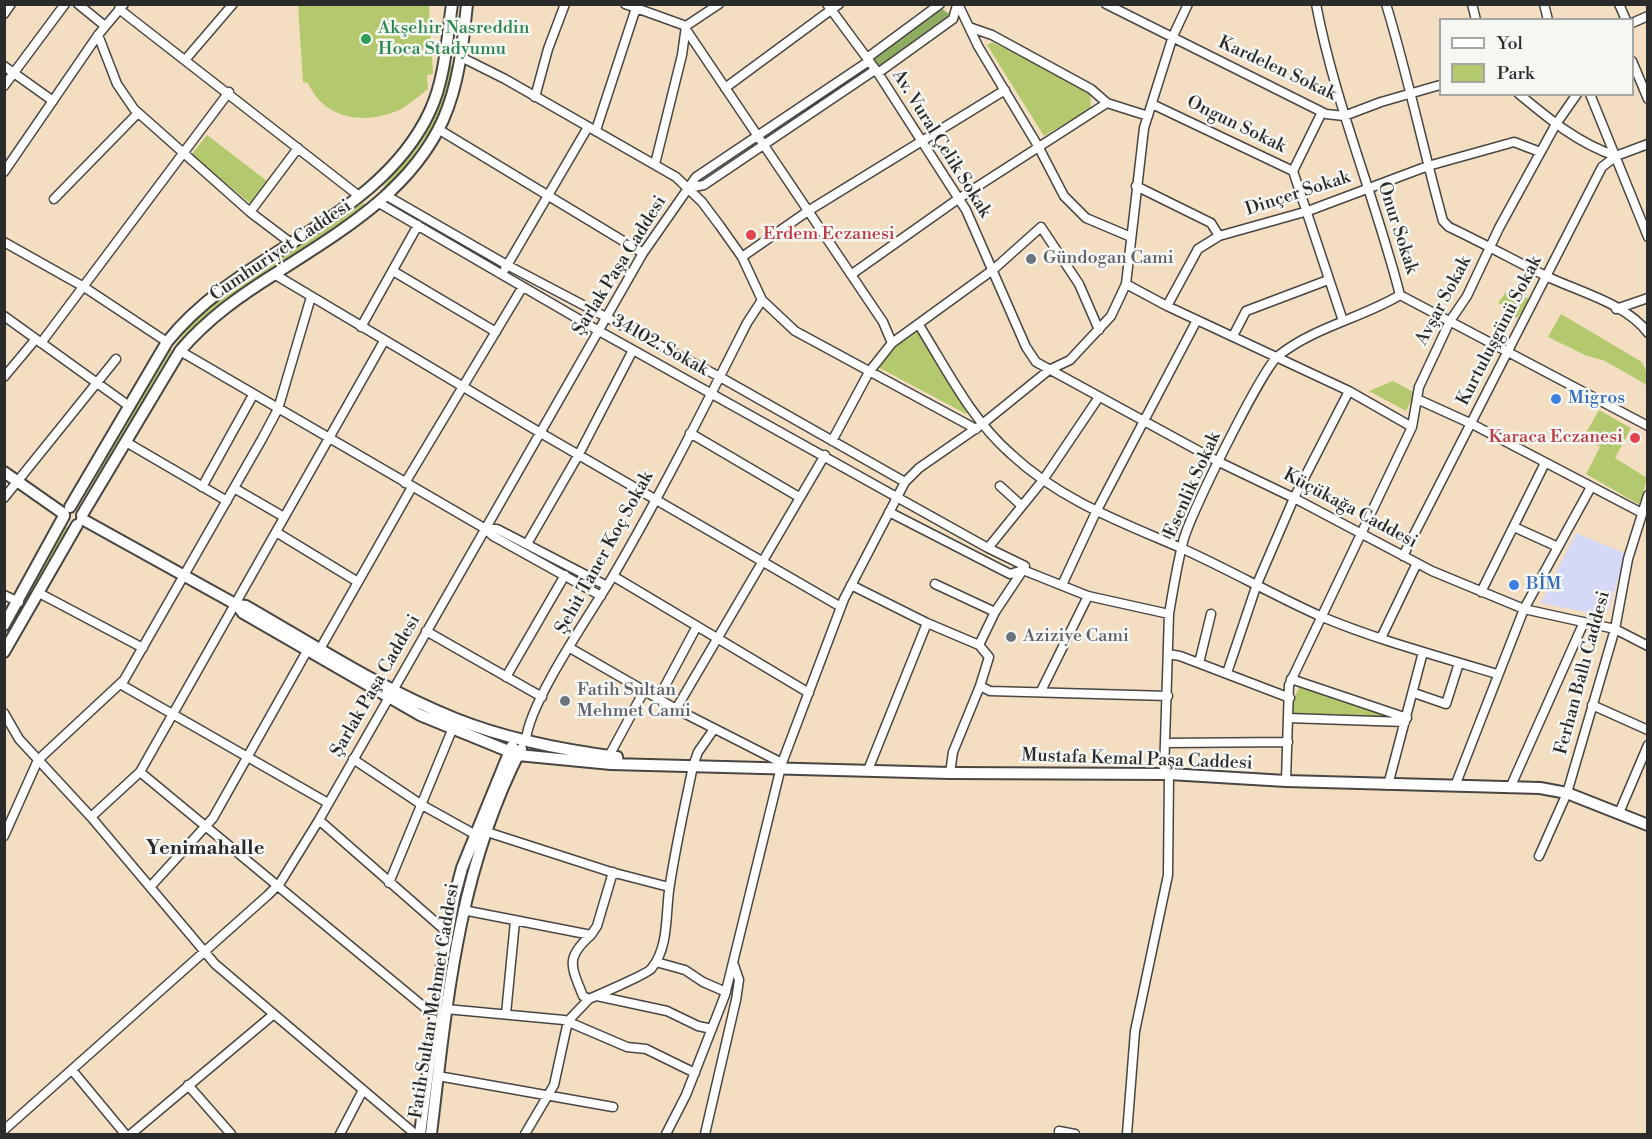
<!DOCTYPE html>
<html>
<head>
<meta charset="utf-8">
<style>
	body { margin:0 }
	#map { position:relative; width:1652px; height:1139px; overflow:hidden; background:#f3dec2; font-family:"Libre Bodoni",serif }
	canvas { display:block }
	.frame { position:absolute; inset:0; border:6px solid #2b2b2b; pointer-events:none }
	.legend { position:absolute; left:1439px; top:18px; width:195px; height:78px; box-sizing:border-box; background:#f6f6f2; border:2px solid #a5a5a2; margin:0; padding:8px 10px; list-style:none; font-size:18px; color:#2b2b2b }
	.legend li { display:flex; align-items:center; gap:12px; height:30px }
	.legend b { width:30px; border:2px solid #a5a5a2 }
</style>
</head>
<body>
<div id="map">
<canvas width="1652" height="1139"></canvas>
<div class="frame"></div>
<ul class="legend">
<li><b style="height:8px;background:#fff"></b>Yol</li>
<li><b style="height:16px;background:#b4c96d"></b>Park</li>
</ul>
</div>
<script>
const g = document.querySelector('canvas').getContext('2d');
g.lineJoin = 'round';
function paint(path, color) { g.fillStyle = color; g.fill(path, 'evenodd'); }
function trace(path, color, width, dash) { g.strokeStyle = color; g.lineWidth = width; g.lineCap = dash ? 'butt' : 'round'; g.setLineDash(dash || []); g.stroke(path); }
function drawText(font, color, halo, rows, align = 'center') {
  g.font = font + ' "Libre Bodoni",serif'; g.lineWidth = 5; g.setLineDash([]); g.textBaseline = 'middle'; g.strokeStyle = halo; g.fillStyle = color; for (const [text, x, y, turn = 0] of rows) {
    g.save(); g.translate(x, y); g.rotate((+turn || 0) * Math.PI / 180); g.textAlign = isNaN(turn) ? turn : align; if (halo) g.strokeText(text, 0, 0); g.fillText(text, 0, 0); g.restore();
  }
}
paint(new Path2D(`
	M1576,533L1626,554L1608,611L1600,615L1541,603Z`), '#d6d8f8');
paint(new Path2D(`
	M298,5H429L433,74L427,75L428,89C419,96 408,106 397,111C363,125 324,119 308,83L303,82Z
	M992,42L1090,92L1091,108L1044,136L987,45Z
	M448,65L453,66L441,115L405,167L385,189L384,186L432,121L440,101Z
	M207,135L267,181L250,203L191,155Z
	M362,204L365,203V207L208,313L178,346L175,345L198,316L215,302Z
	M1509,288L1530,300L1517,318L1508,314L1509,308L1498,303Z
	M1561,314L1642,362L1647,373V385L1605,361L1585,355L1548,337Z
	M918,331L970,411L966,414L878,367L894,346Z
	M169,348L172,350L83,502L112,446Z
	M1393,381L1415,393L1406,411L1369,391Z
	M1599,410L1631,428L1615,458L1647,478L1640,505L1586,474L1600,447L1583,438Z
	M66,526L69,528L5,641V632Z
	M1300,686L1395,717L1293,713L1294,698Z`), '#b4c96d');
paint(new Path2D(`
	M941,8L949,14L947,19L884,65L877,66L874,57Z`), '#8fad60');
const minor = new Path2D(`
	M78,4L105,26
	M625,4L686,26
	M827,4L878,73L966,210L1026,347L1036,362L1219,462L1294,498L1432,571L1524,609L1615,629L1648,646
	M958,4L978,46L1038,146L1064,196L1086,218L1131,237
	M1106,4L1326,114L1344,116L1381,102L1440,85
	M1316,4C1335,104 1375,197 1400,295L1648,426
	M1386,4C1408,76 1423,149 1443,221L1449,227C1483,243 1515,261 1548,277C1580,292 1627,304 1648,333
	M1472,4L1476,20
	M1544,4L1548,20
	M1619,4L1626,20
	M119,9L359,196
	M4,14L11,4
	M1632,23L1648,16
	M969,27L992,35L1091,89L1107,103L1148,116
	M687,31L883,322L892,343
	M98,35L117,84L134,109L250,212L291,243
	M461,57L505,79L676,177L702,202L720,226L742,257L762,300L795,331L976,429
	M867,58L940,4
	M185,60L233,4
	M1632,61L1648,99
	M4,66L53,101
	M878,73L953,19L957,5
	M4,86L65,4
	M725,88L839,4
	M1519,94C1549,119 1579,144 1616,156
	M1590,94L1648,237
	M535,97L548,49L565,4
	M1152,104L1293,171L1343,321
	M438,129L643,253
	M596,130L636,8
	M655,164L682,55L686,26L719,4
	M1293,171L1322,112
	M4,172L98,35L124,4
	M1136,186L1211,223L1219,236
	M688,188L704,185L875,70
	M387,196L507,265L720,377L905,482
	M54,199L138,113
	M379,203L599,331L988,548L1025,566L1023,570L1088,596L1169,614
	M250,212L298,148
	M4,242L84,287L167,342
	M742,257L808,211L1005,90
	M505,269L588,127
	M393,271L496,332
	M274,274L539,432L841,607
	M852,274L958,199L1107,103
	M1126,284L1167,306L1349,391L1412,427
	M1167,306L1198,249L1219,236L1308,211L1428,166L1514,142L1540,152
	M1616,309L1648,298
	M4,316L129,406
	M919,325C947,370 971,419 1011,454C1060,500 1121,522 1181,548C1228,569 1273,595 1320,616C1377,640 1438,656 1497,674
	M361,327L418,225
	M1233,336L1246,311L1328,280
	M41,343L229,92
	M180,351L484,528
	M4,377L35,340
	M1417,399L1472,424L1642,513
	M690,433L799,497
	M832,441L869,372L892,343L994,269L1041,227L1079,284L1099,330
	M126,442L227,501
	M405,483L522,288
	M1000,486L1022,506
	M202,487L253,395
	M234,488L284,517
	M4,498L116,359
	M889,512L1010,574L1023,570
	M1514,527L1558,547
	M276,532L358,582
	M527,544L579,454L633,350
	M988,548L1043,480L1099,397
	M1403,556L1602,167L1616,156L1648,144
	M613,576L809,693
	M935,584L995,612
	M851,585L927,623L979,645L989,657L980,686L990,691L1168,696
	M1062,585L1096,512L1197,320
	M1481,592L1545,463
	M39,593L143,648
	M4,595L19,602
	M601,596L493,536L484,528L497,529L607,586
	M426,631L542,697
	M1381,638L1417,563
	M979,645L995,612L1023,570
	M570,648L676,709L782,763
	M320,649L412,487
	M1168,654L1180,656L1290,698
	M1199,663L1211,614
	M1227,673L1257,584L1294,498L1349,391
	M506,677L565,575
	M1291,679L1407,718
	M120,684L328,803
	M1041,691L1088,596
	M1414,693L1446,704L1459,663
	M658,699L697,626
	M1592,705L1648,730
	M676,709L825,455
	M4,713L19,739L91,817L215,964L415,1134
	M1288,718L1405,722
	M526,740C529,702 591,613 613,576C661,494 704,408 747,323L762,300
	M1166,743L1288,742
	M609,756L644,691
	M353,759L422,805L476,835
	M868,770L927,623
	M140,772L435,1016
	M950,773L953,752L980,686
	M1164,774L1169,614C1173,590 1177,565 1183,542C1189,516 1261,371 1278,356C1314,327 1362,318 1400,295
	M1286,781L1289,685L1412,427L1419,387L1450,321L1467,296L1499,228L1556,124L1577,94
	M1388,785L1423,652
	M1455,786L1524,609L1591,487
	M1510,788L1584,622
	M1619,813L1648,745
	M91,817L140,772L384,341
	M319,820L448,933
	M487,832L611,872L669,887
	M4,836L38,760L124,680L262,439L278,409L311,297
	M1539,856L1567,793L1615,629L1628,559L1648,495
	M389,883L452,730
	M151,886L213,818L307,651
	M463,910L591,935L597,926L613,872
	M591,935C565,958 571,966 583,996L589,999C598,995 647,974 651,969C670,947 665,911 670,884C676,845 685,805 693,766L698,752L714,729
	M656,962L685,970L703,982L726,992
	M597,996L667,1011L698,1026L712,1029
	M446,1009L564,1020L627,1047L646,1049L695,1073
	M506,1014L515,921
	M72,1070L125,1134
	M438,1076L613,1107
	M188,1085L231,1134
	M4,1130L268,895L280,883L319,820L643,253L696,177L869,61
	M1059,1131L1075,1134
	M131,1134L274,1014
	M340,1134L363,1090
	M525,1134L554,1085L568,1021L589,999
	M666,1134L686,1095L725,995L782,763L844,599L905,482L919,468L981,425L1049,370L1070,360L1111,316L1126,284L1144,128L1173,36L1188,4
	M705,1134L736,1000L739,980L734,965
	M1127,1134L1135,1031L1168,875L1169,774`);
const major = new Path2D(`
	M4,472L64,514
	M70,507L167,342C240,250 379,221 430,111C445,79 447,39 452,4
	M82,515L180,351C208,318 241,295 278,272C341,231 410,192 443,120C459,84 463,43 467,4
	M82,519L237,605L246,606C314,645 383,690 456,719C506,739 563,750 617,757L618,763
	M237,605L243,613L420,715L518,755L611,764L950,773L1169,774L1286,781L1540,788L1567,793L1648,825
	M4,625L64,516
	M4,652L77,525
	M420,1134L442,964L454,898L462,868L512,746
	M431,1134C447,1000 458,871 521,749`);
trace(minor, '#494642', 11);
trace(major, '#494642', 14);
trace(minor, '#fff', 8);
trace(major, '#fff', 10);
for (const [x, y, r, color] of [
	[366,39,6,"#2e9e5b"],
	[751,235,6,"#e0444e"],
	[1031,259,6,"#6b7280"],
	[1556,399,6,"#3f7fe0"],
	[1635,438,6,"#e0444e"],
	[1514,585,6,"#3f7fe0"],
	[1011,637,6,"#6b7280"],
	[565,701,6,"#6b7280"]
]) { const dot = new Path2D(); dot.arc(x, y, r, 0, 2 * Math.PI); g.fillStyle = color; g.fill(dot); trace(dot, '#f6f6f2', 2); }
drawText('18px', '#27864d', '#f6f6f2', [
	["Akşehir Nasreddin",378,29],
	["Hoca Stadyumu",378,50]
], 'left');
drawText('18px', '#2b2b2b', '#f6f6f2', [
	["Kardelen Sokak",1277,69,25],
	["Ongun Sokak",1236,125,26],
	["Av. Vural Çelik Sokak",941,144,58],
	["Dinçer Sokak",1298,194,-18],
	["Onur Sokak",1397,228,72],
	["Cumhuriyet Caddesi",281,251,-34],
	["Şarlak Paşa Caddesi",620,266,-58],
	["Avşar Sokak",1444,301,-62],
	["Kurtuluşgünü Sokak",1500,331,-63],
	["34102. Sokak",660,346,29],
	["Esenlik Sokak",1193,485,-66],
	["Küçükağa Caddesi",1350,509,28],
	["Şehit Taner Koç Sokak",605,553,-61],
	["Ferhan Ballı Caddesi",1583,673,-75],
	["Şarlak Paşa Caddesi",376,686,-60],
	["Mustafa Kemal Paşa Caddesi",1137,760,2],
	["Fatih Sultan Mehmet Caddesi",435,1001,-81]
]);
drawText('18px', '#be3a42', '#f6f6f2', [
	["Erdem Eczanesi",763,235],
	["Karaca Eczanesi",1623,438,"right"]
], 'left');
drawText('18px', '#5b616d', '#f6f6f2', [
	["Gündogan Cami",1043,259],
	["Aziziye Cami",1023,637],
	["Fatih Sultan",577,691],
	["Mehmet Cami",577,712]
], 'left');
drawText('18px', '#366cbe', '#f6f6f2', [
	["Migros",1568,399],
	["BİM",1526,585]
], 'left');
drawText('bold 20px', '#2b2b2b', '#f6f6f2', [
	["Yenimahalle",205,849]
]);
</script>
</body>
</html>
